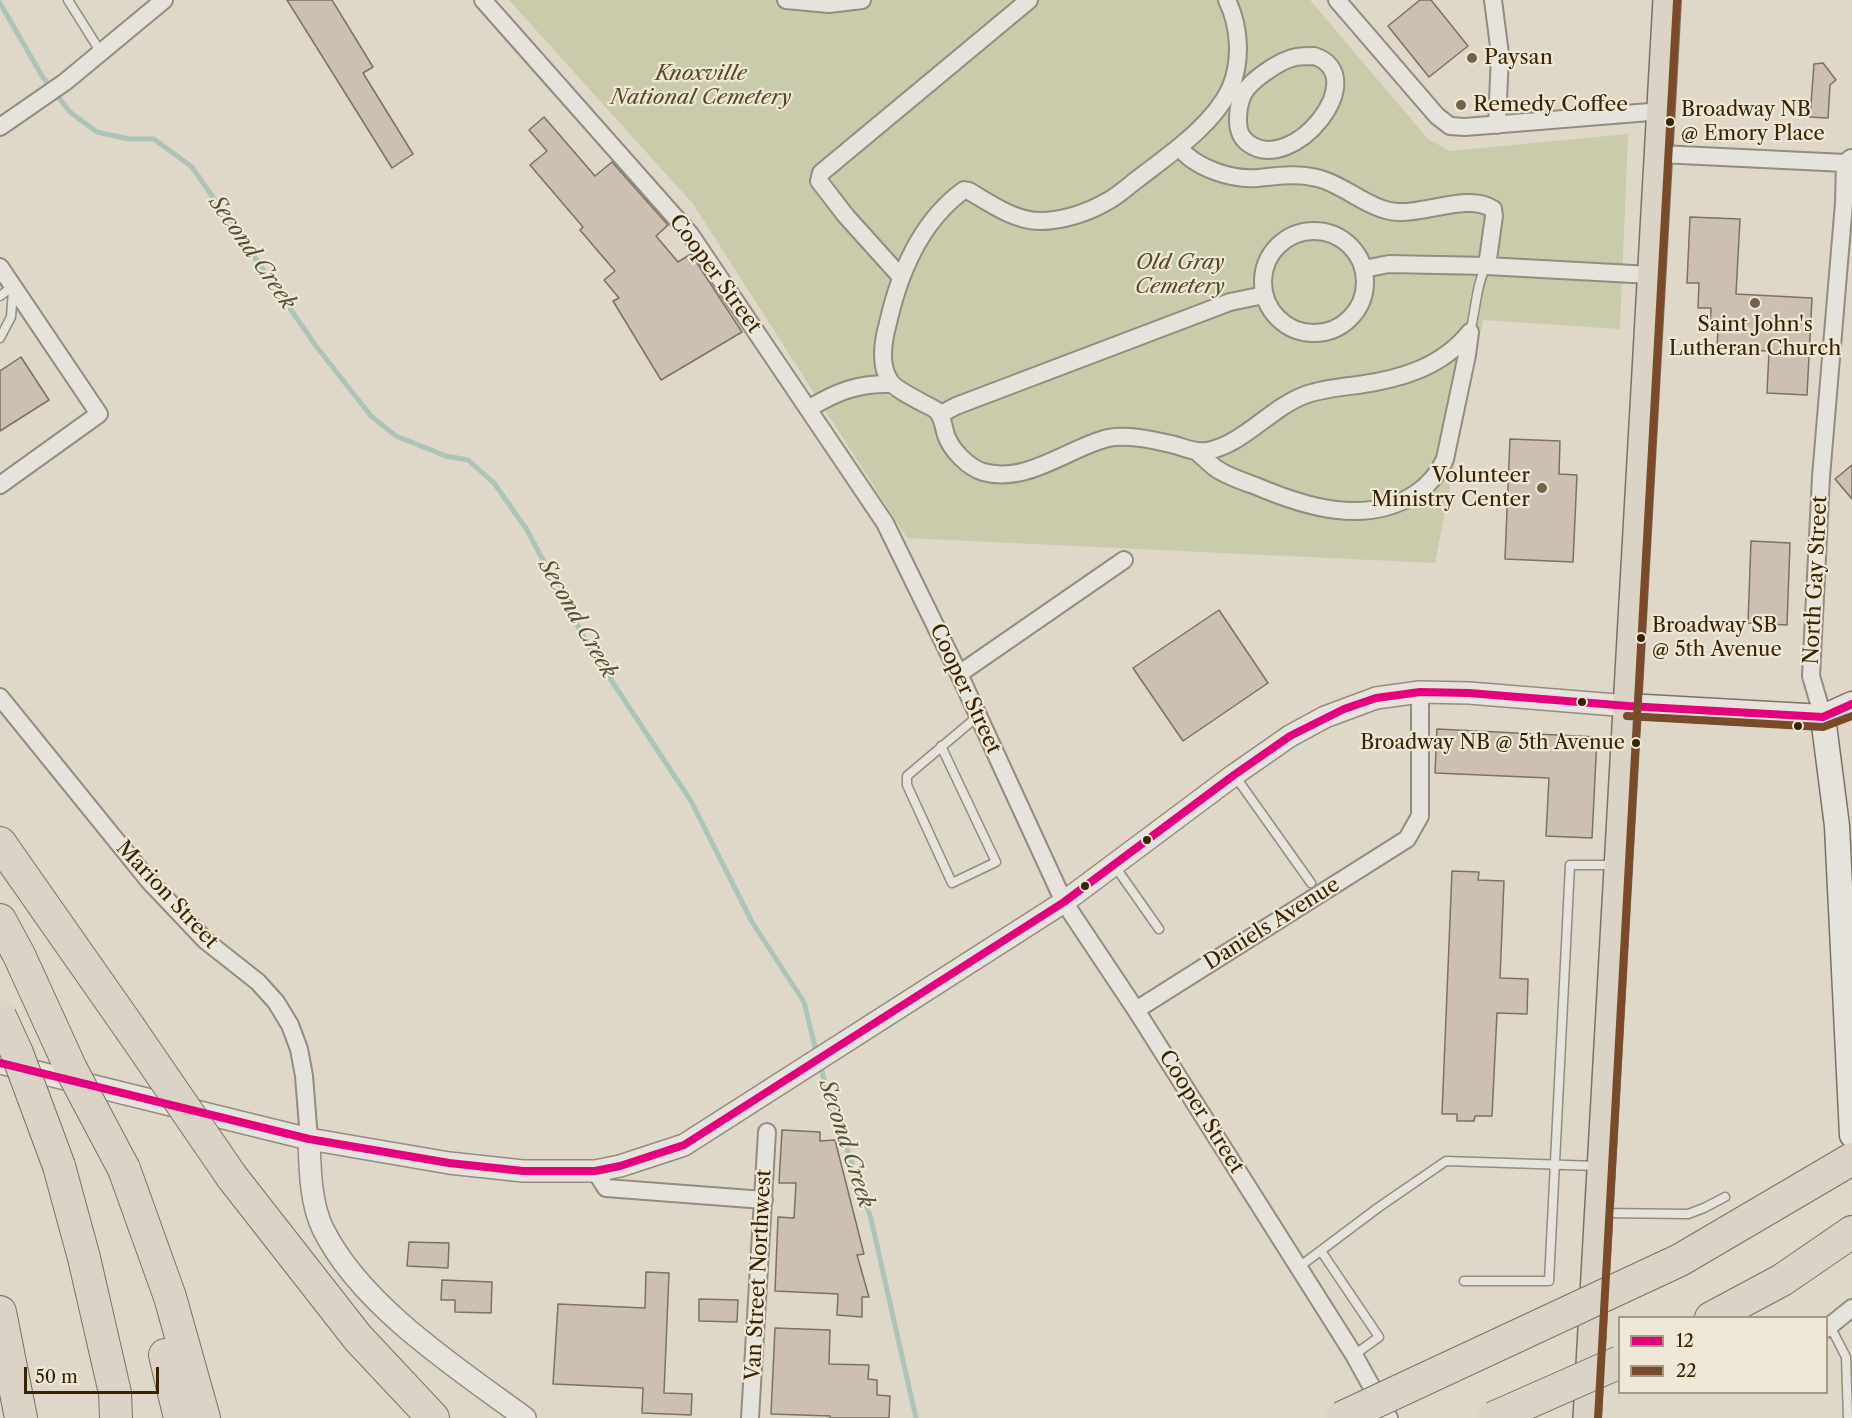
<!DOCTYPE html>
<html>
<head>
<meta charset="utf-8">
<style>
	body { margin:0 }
	#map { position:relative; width:1852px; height:1418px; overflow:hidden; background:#dfd8c9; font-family:"Libre Caslon Text",serif }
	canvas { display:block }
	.legend { position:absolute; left:1618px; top:1316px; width:210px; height:78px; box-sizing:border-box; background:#efe8d7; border:2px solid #a69982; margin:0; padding:8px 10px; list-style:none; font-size:18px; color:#382303 }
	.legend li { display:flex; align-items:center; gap:12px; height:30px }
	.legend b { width:30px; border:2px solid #a69982 }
	.scale { position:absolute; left:24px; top:1367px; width:135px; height:27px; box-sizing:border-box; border:3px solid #382303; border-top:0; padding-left:8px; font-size:18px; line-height:21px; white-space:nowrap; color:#382303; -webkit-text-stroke:4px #efe8d7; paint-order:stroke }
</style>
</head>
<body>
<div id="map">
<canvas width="1852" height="1418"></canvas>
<ul class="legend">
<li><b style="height:8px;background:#e5007d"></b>12</li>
<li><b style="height:8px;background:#7a4b2a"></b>22</li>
</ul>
<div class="scale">50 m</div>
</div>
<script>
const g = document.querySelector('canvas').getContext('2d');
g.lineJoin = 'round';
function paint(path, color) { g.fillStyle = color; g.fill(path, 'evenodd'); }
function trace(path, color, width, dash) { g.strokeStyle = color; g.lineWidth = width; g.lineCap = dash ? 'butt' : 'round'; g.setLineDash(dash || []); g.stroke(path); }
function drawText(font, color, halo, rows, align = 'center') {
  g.font = font + ' "Libre Caslon Text",serif'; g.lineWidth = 4.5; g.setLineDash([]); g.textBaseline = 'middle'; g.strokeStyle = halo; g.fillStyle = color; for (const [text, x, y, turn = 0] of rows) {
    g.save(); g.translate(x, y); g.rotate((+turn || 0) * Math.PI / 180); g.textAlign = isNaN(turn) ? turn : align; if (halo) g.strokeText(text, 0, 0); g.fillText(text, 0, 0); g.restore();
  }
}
paint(new Path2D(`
	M509,0H1310L1428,139L1450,151L1628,134L1620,329L1483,320L1435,563L907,538L693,204Z`), '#c9cbab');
trace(new Path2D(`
	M0,3L42,76L70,112L97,132L129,139H154L192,167L316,346L371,416L396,436L446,456L468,460L494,483L527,530L588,645L691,801L752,922L804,1002L817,1055
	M820,1064L827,1091L871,1219L916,1418`), '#adc4b8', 5);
const building = new Path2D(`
	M287,0H332L373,67L363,73L413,154L392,168Z
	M1420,0H1431L1468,46L1429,77L1388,26Z
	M1823,63L1836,80L1830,85L1828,118L1810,117L1814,64Z
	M544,117L595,176L612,162L668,225L656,236L678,262L691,254L742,332L661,380L613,301L619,298L604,280L615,271L580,230L583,227L530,165L547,151L529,130Z
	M1690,217L1740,219L1736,294L1812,298L1807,395L1767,393L1769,351L1717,349L1718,329H1710L1711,308H1698L1699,283H1687Z
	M21,357L49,400L0,431V371Z
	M1510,439L1560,441L1559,474L1577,475L1573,562L1505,559Z
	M1852,465V499L1835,479Z
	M1751,541L1790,543L1787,625L1748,623Z
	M1219,610L1268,683L1183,741L1133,668Z
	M1437,729L1597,737L1592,838L1546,836L1549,778L1435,773Z
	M1452,871L1479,872L1478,880L1504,881L1500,978L1528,979L1527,1014L1497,1013L1492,1116H1475L1474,1121H1457V1114H1442Z
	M782,1130L820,1132V1141L835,1140L864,1254L857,1255L869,1297H862V1317L837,1315L838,1294L775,1291L778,1217L794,1218L796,1183H779Z
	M409,1242L449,1243L448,1268L407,1266Z
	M646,1272L669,1273L664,1393L692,1394L691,1415L642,1413L643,1388L553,1384L558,1304L645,1308Z
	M442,1280L492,1282L491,1313L455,1312V1300H441Z
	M699,1299L738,1300L737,1322L699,1321Z
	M775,1328L830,1330L829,1364L869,1365L868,1379L877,1380V1395L890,1396L889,1418H830V1416L771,1414Z`);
paint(building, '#cdbfb2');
trace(building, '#7a7265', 1.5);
const service = new Path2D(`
	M68,0L100,51
	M0,296L13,286
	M1470,332C1475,315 1477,278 1487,266
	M0,338L11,317L13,290
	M941,746L996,862L952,883L907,785V776L978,716
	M1235,776L1311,883
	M1114,865L1159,929
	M1602,1213L1688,1214L1704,1208L1725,1197
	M1321,1251L1379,1337L1354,1355
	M1299,1267L1379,1207L1446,1161L1597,1166
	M1464,1281H1549L1570,865H1613
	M1830,1326L1846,1357L1848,1418`);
const minor = new Path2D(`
	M483,0L690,234L885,523L959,674L1064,902L1136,1010L1354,1355L1389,1418
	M786,0L829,4L862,0
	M1227,0C1240,27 1242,61 1230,89C1213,125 1170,154 1139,178C1128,186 1118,196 1106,202C1087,213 1062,221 1040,221C1015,221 991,204 969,191L964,190C921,221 899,274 888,323C883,341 879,365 890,381C895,390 926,404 936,410C943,417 943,425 946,435C951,450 968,467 983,472C1028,484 1068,448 1108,438C1127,434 1153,440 1171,444C1183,447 1194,453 1207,451C1244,444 1270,408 1305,395C1321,389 1341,387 1358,385C1401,379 1442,367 1470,332
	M1337,0L1437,116L1450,126L1465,127L1662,111
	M1493,0L1500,54L1497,125
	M1314,56C1374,75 1293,177 1248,143C1240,137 1238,130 1238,120C1238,112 1239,104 1242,97C1247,82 1280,60 1296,57C1302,56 1308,56 1314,56Z
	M0,127L65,82L164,0
	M1179,147C1195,168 1231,180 1258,178C1277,176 1297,173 1317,178C1344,184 1370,211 1398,212C1425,214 1469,193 1493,209L1494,216L1487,266
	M1660,154L1845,163L1851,158
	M1263 282a51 51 0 1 1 102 0a51 51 0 1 1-102 0Z
	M0,267L99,414L0,485
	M1364,269L1389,264L1487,266L1651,275
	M901,277L846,216L819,181L821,173L1029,0
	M808,409C836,392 858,383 891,384
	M941,414L956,406L1230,302L1264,295
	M1196,451C1202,456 1208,462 1214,467C1226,476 1242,481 1256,486C1305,507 1366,526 1415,494C1429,485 1438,475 1445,459L1467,355L1470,332
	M959,674L1124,560
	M0,697L149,881L206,941L258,982L276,1002L290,1025L299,1049L304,1076L309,1139
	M1823,717L1811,676L1821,477L1844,203L1845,163
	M1136,1010L1407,839L1420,816V692
	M595,1171L606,1188L764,1200
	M1826,1329L1852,1308
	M750,1418L767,1132`);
const tertiary = new Path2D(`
	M0,1063L309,1139L449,1163L523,1171H595L620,1166L684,1145L1064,902L1234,775L1290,736L1325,717L1376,698L1420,692L1469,693L1628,706
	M309,1139C310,1168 310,1202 323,1229C361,1306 457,1368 525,1418`);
const secondary = new Path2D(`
	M1628,706L1823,717L1852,704
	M1823,717L1837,826L1852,1135`);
const primary = new Path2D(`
	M1587,1418L1667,0`);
const motorway = new Path2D(`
	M0,843L129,1027
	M0,920L19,955L71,1069
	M59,1166L84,1258L115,1393L116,1418
	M124,1169L170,1297L204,1418
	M232,1177L358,1338L433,1418
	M0,1312L21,1418
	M1711,1318L1782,1280L1852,1232
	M165,1355L180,1418`);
trace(service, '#938c7f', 11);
trace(minor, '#938c7f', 20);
trace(tertiary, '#938c7f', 24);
trace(secondary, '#7a7265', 27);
trace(primary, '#7a7265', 30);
trace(motorway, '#7a7265', 34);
trace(service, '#e6e3dc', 8);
trace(minor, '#e6e3dc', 16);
trace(tertiary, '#e6e3dc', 21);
trace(secondary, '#e6e3dc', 24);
trace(primary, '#dad3c6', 27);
trace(motorway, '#dad3c6', 32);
const motorwayBridge = new Path2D(`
	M0,1016L17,1053L59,1166
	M129,1027L232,1177
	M71,1069L124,1169
	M1341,1418L1680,1260L1852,1159
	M1493,1418L1620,1362`);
trace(motorwayBridge, '#7a7265', 34, []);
trace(motorwayBridge, '#dad3c6', 32);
trace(new Path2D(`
	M0,1063L309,1139L449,1163L523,1171H595L620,1166L684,1145L1064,902L1234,775L1290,736L1344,709L1376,698L1420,692L1469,693L1628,706L1823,717L1852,704`), '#e5007d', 8);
trace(new Path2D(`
	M1627,716L1823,727L1852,716
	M1598,1418L1677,1`), '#7a4b2a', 8);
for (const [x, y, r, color] of [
	[1472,58,6,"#726248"],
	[1461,105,6,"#726248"],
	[1670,122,5,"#382303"],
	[1755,303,6,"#726248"],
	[1542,488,6,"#726248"],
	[1641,638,5,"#382303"],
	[1582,702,5,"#382303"],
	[1798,726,5,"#382303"],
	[1636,743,5,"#382303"],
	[1147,840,5,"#382303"],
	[1085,886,5,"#382303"]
]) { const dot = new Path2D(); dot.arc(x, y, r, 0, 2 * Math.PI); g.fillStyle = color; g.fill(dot); trace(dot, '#efe8d7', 2); }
drawText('20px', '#382303', '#efe8d7', [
	["Broadway NB",1681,110],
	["@ Emory Place",1681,134],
	["Broadway SB",1652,626],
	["@ 5th Avenue",1652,650],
	["Broadway NB @ 5th Avenue",1625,743,"right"]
], 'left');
drawText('21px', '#382303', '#efe8d7', [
	["Paysan",1484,58],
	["Remedy Coffee",1473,105],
	["Saint John's",1755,325,"center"],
	["Lutheran Church",1755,349,"center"],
	["Volunteer",1530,476,"right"],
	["Ministry Center",1530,500,"right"]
], 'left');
drawText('italic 21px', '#584a27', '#efe8d7', [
	["Knoxville",701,74],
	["National Cemetery",701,98],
	["Old Gray",1180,263],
	["Cemetery",1180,287]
]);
drawText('21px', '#382303', '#efe8d7', [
	["Cooper Street",715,274,54],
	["North Gay Street",1816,580,-87],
	["Cooper Street",965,689,65],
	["Marion Street",167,895,47],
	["Daniels Avenue",1272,924,-32],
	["Cooper Street",1201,1112,58],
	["Van Street Northwest",759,1275,-87]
]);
drawText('italic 22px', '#545137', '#efe8d7', [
	["Second Creek",252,253,55],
	["Second Creek",577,619,60],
	["Second Creek",846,1144,72]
]);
</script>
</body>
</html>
